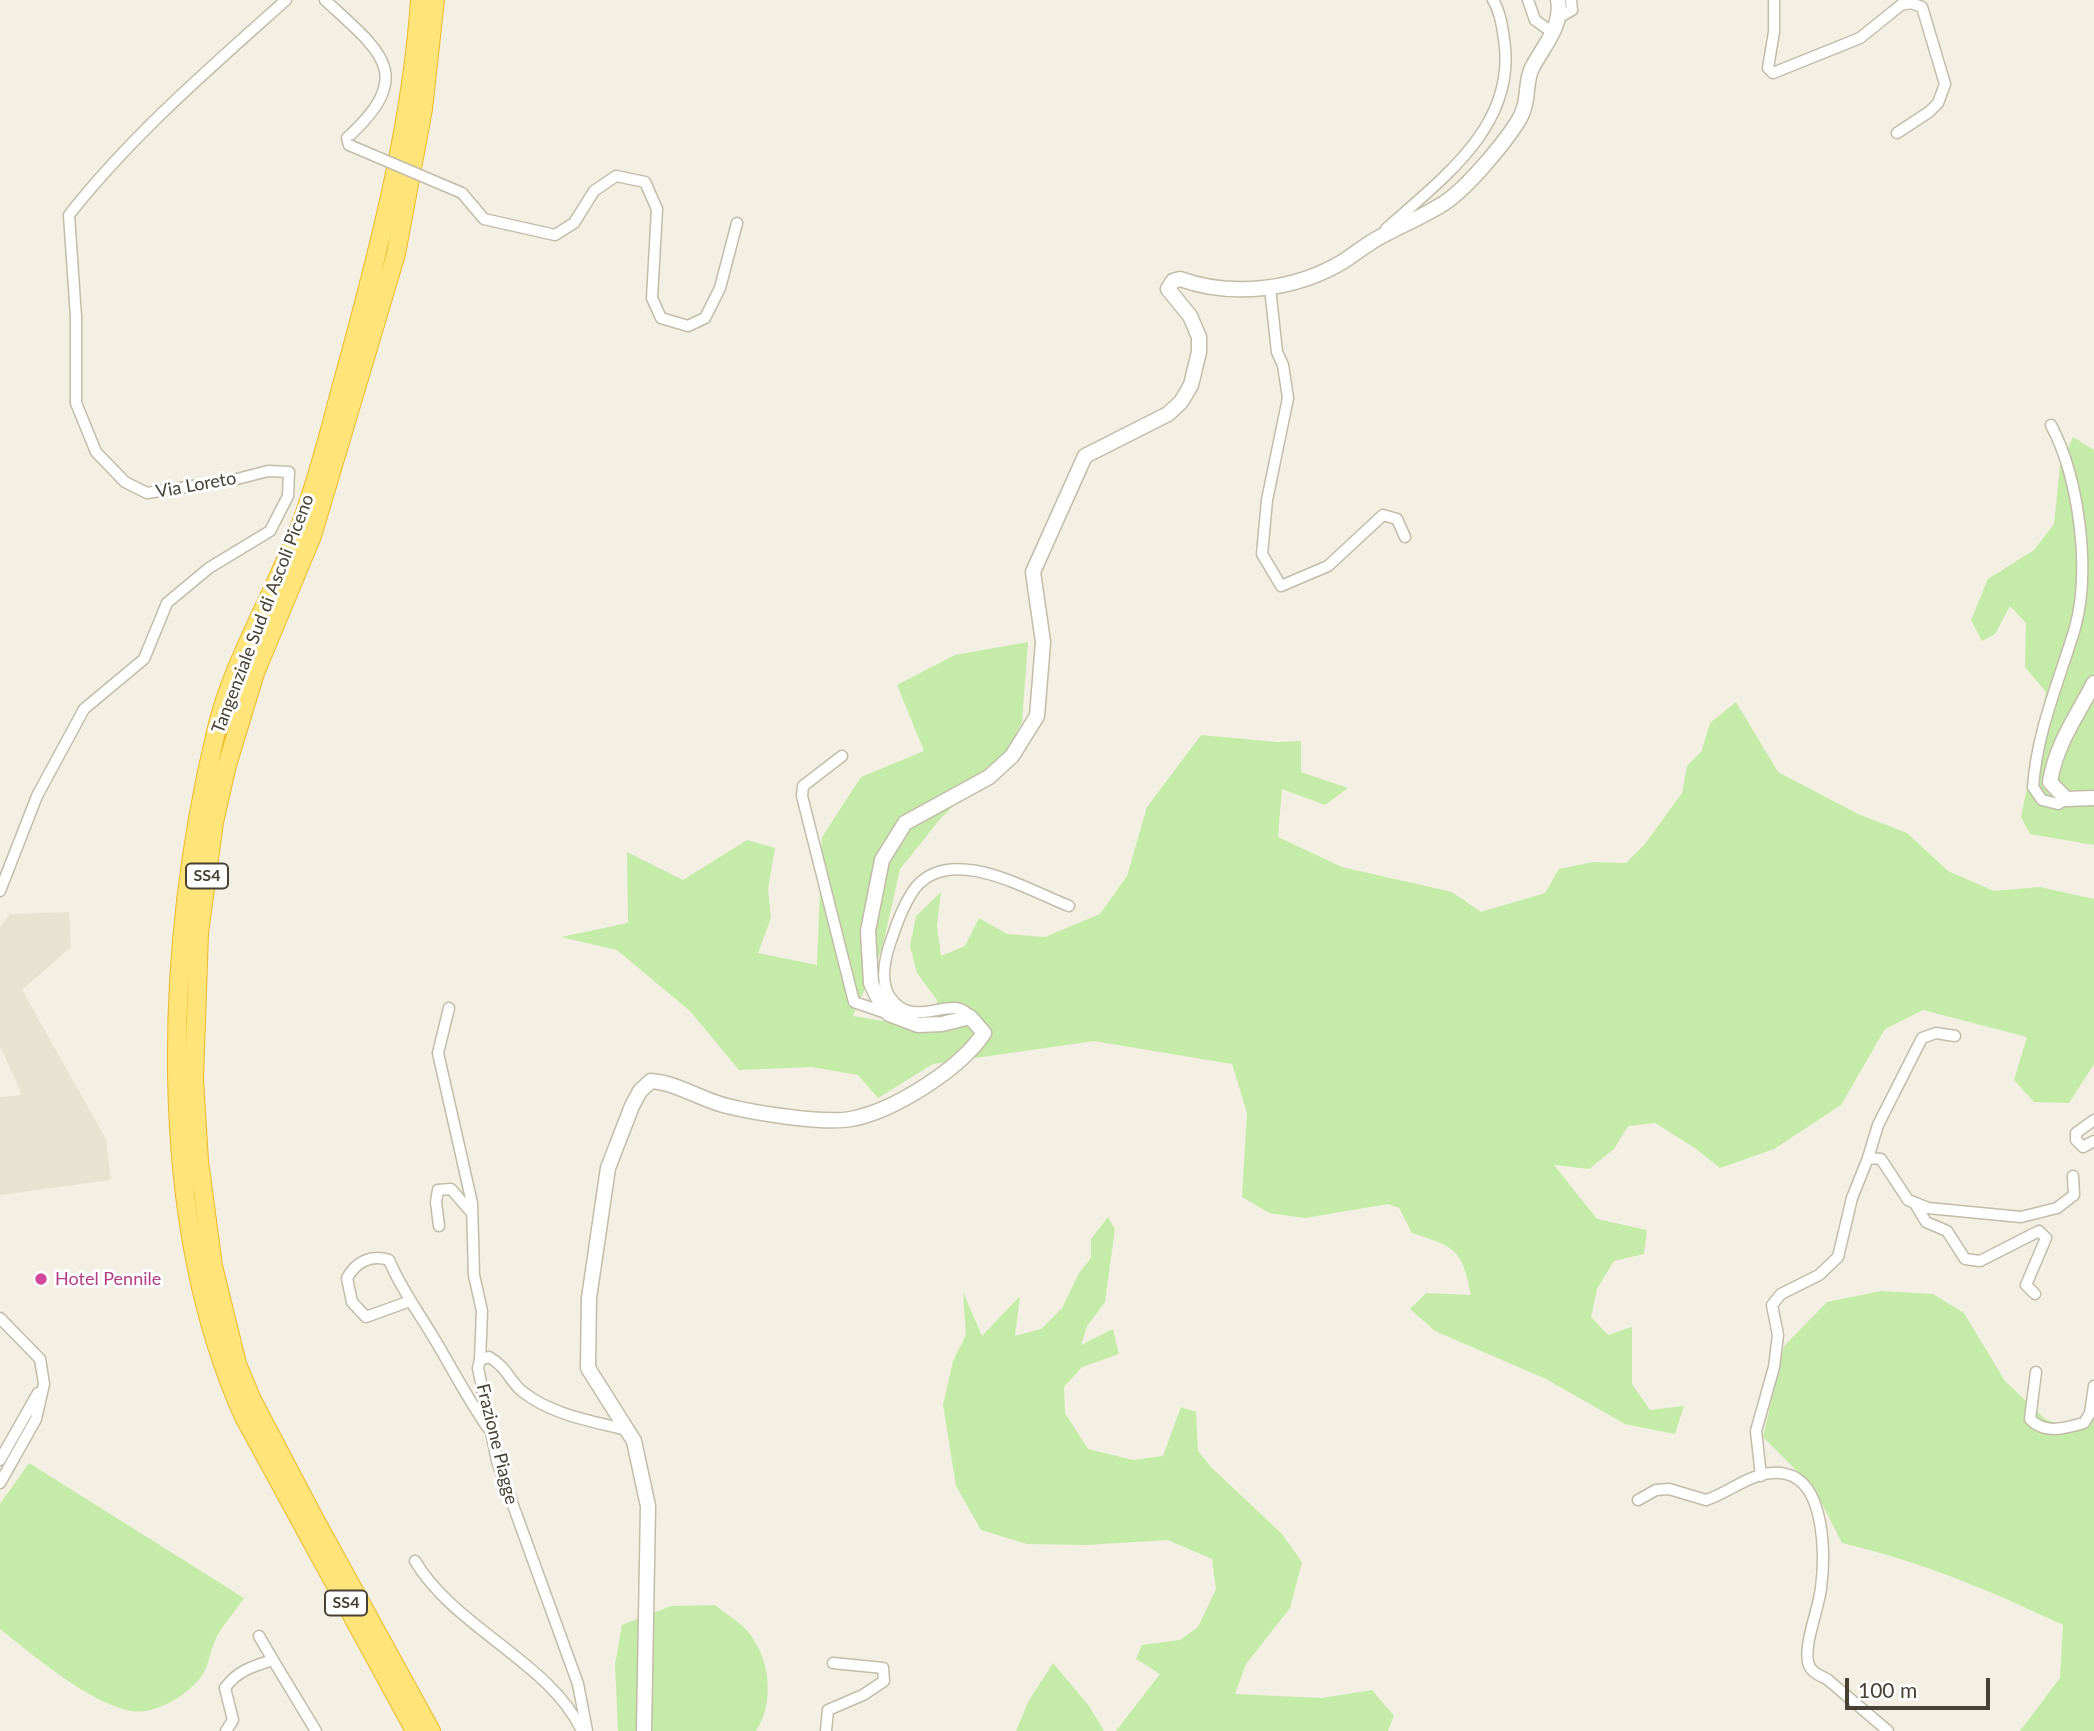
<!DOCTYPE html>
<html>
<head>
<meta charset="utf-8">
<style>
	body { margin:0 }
	#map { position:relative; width:2094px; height:1731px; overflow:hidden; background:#f3f0e3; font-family:Lato,sans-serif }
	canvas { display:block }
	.scale { position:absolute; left:1845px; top:1678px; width:145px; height:32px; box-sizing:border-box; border:4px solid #464133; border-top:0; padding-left:9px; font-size:21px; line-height:24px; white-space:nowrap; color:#464133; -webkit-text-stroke:5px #fff; paint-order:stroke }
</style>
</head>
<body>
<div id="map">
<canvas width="2094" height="1731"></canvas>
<div class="scale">100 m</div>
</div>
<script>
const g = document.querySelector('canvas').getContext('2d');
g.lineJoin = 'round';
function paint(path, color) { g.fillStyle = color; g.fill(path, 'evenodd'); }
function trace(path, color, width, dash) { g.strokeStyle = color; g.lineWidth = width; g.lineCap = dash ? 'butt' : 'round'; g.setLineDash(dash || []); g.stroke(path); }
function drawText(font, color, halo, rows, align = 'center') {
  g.font = font + ' Lato,sans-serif'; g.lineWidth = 6; g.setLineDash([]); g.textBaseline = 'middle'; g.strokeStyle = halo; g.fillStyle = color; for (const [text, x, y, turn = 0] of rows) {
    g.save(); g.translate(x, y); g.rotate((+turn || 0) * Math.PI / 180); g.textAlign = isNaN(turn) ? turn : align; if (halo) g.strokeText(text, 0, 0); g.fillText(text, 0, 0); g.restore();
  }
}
paint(new Path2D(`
	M69,912L71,947L22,990L106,1139L111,1180L0,1195V1097L22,1095L0,1046V927L10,914Z`), '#e8e3d1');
paint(new Path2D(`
	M2073,437L2094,450V845L2030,834L2021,817L2046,692L2025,667L2026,623L2010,606L1995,634L1982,641L1971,620L1988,579L2034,550L2054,524L2060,466Z
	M1028,642L1022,722L1004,757L941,818L900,869L882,949L853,1016L938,1030L937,1000L917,973L910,946L916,916L941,892L937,925L941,956L965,946L979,918L1007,934L1045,937L1100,914L1127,876L1147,807L1201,735L1277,742L1301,741V772L1348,788L1325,805L1282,789L1278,837L1342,867L1452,892L1481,912L1545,893L1559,869L1593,862L1626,863L1645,844L1682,793L1687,766L1701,752L1710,723L1736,702L1778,772L1858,814L1907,833L1948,871L1994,891L2040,887L2094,899V1064L2069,1103L2034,1102L2014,1080L2027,1037L1923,1010L1885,1029L1841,1105L1774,1149L1720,1168L1695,1148L1655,1123L1628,1126L1614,1149L1589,1169L1554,1165L1597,1219L1647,1230L1644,1254L1614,1261L1597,1289L1591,1317L1608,1335L1632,1327V1384L1650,1410L1684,1406L1675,1434L1625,1424L1546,1379L1435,1331L1410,1309L1426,1293L1471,1295C1462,1249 1456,1247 1412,1233L1399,1208L1388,1204L1305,1218L1269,1213L1242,1197L1247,1113L1232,1064L1094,1041L933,1064L878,1098L858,1075L812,1067L739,1070L690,1011L617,950L561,937L628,923L627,852L683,880L747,840L775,848L768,889L771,918L758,953L817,965L822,837L861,777L924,751L897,685L955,655Z
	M1108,1217L1115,1229L1105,1302L1087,1326L1081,1345L1113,1329L1119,1354L1082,1367L1064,1387L1065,1413L1088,1449L1133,1460L1163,1456L1181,1407L1196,1412L1198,1451L1212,1468L1282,1534L1302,1562L1290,1608L1246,1664L1235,1694L1322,1698L1372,1690L1394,1716L1388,1731H1116L1160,1674L1136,1659L1142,1645L1180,1640L1198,1627L1216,1589L1212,1559L1168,1540L1086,1545L1027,1544L981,1530L956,1486L943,1405L953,1361L966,1335L963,1292L982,1336L1020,1296L1015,1336L1041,1329L1062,1308L1079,1273L1091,1258V1239Z
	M1881,1291L1933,1294L1964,1313L2005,1381L2045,1419L2076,1431L2094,1401V1731H2020L2060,1678L2063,1625C1989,1590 1922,1562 1842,1543L1814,1488L1763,1437L1784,1346L1827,1302Z
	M29,1463L244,1598C235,1612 220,1627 214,1643C208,1659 208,1672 194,1685C180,1699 152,1715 131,1711C89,1703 33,1655 0,1629V1504Z
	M715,1605C725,1613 740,1622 749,1633C770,1659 775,1702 756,1731H618L615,1665L622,1625L671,1606Z
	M1053,1663L1089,1706L1104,1731H1016L1028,1702Z`), '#c5eba8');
const minor = new Path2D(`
	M325,0C381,52 417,74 347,138L349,145
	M1528,0L1535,20L1553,33
	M1774,0V32L1768,68L1773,73L1860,38L1901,5L1911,3L1922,7L1945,84L1938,103L1929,112L1897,133
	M1558,18L1572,10L1571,0
	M462,193L484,219L555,235L574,223L594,191L616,176L645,182L657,209L652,298L661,318L688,326L705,318L720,288L737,223
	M1386,229C1440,180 1513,129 1505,47C1503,31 1501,13 1493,0
	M1270,288L1277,352L1283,365L1288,398L1267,500L1262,554L1281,586L1328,566L1383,515L1397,519L1405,537
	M2051,425C2079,478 2091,570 2075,628C2059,681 2037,731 2033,787L2042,800L2058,804L2066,799
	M842,756L803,786L802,796L854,1002L889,1014
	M0,891L37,796L84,709L144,659L167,603L209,568L270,531L288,496L289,472L268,471L233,480L147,493L125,482L96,452L76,403V317L69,215C131,136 211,67 286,0
	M449,1008L438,1053L472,1203L474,1275L482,1311L480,1360
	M970,1017C954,991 914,1033 890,997C879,980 886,953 893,935C898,920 906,900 916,887C952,844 1028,890 1069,906
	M2094,1120L2076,1133V1140L2083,1147L2094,1141
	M1868,1158L1878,1125L1922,1038L1936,1033L1955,1036
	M1914,1202L1926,1222L1947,1231L1965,1259L1980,1261L2039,1231L2046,1238L2026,1285L2035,1294
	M439,1226L436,1202L438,1190L451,1189L471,1212
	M410,1301L366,1317L352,1302L347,1278C356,1262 371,1254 389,1260C400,1287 417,1310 432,1335C451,1366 467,1398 488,1428
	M0,1318L40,1359L44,1384L36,1419L0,1483
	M2036,1372L2030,1419C2045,1435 2065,1428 2084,1423L2090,1413L2094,1386
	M0,1460L38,1393
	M1761,1476L1756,1431L1774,1367L1778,1335L1772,1305L1781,1294L1819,1275L1838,1257L1852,1198L1868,1158L1881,1159L1908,1200L1928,1208L2021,1217L2057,1208L2074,1195L2073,1176
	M1638,1500L1656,1490L1669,1489L1706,1500C1732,1492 1756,1467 1786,1474C1826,1483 1825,1557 1821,1588C1819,1608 1804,1643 1808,1662C1810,1672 1819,1675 1827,1679L1888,1731
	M415,1561C455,1628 551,1663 582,1731
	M259,1636L273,1660
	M226,1731L233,1720L225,1688C237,1671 253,1666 273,1660L316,1731
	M587,1731L578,1684L497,1461L478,1368L480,1360L489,1357C508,1368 509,1381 523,1392C552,1415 592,1421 627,1430
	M826,1731L828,1710L863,1695L884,1681L883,1668L833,1663`);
const tertiary = new Path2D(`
	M2094,683C2077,716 2056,744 2050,782L2066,799L2094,798
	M644,1731L648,1506L634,1441L588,1368L589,1298L608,1168L632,1106L640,1091L651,1081C678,1083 701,1100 727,1106C755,1113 823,1124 851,1119C894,1111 960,1069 984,1033L970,1017L942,1024L918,1025L889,1014L878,998L871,983L868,931L882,860L905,823L989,777L1012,756L1037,716L1043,642L1033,572L1085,456L1168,414L1181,402L1191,385L1199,352V337L1190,316L1168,289L1173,281L1180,279C1233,298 1296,290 1344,261C1356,253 1367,244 1380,237C1400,226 1422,217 1441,205C1464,192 1502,146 1517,123C1531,102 1524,83 1532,68C1543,46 1563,27 1558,0`);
const trunk = new Path2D(`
	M415,1731L244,1417C154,1217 165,942 216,732C232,661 277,590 302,521C322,467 335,408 351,352C382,237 412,119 420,0
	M431,1731L314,1518L252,1400L237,1364L213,1266L199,1161L194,1079L199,933L214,822L227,765L255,673L312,536L396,254L423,109L435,0`);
trace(minor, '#c2bca8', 13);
trace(tertiary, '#c2bca8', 17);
trace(trunk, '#eab927', 20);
trace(minor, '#fff', 10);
trace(tertiary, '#fff', 14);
trace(trunk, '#ffe47a', 18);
const minorBridge = new Path2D(`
	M349,145L462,193`);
trace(minorBridge, '#c2bca8', 13, []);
trace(minorBridge, '#fff', 10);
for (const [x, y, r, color] of [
	[41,1279,7,"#d1479c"]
]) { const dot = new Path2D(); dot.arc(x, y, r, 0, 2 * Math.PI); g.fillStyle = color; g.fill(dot); trace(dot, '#fff', 2.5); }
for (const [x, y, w] of [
	[207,876,42],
	[346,1603,42]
]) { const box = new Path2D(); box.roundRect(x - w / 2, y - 12.5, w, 25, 5); g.fillStyle = '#fff'; g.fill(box); trace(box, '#464133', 2); }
drawText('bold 16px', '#464133', null, [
	["SS4",207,876],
	["SS4",346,1603]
]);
drawText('18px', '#464133', '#fff', [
	["Via Loreto",196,485,-10],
	["Tangenziale Sud di Ascoli Piceno",263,614,-69],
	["Frazione Piagge",497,1444,76]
]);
drawText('18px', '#b23c85', '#fff', [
	["Hotel Pennile",55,1279]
], 'left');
</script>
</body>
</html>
